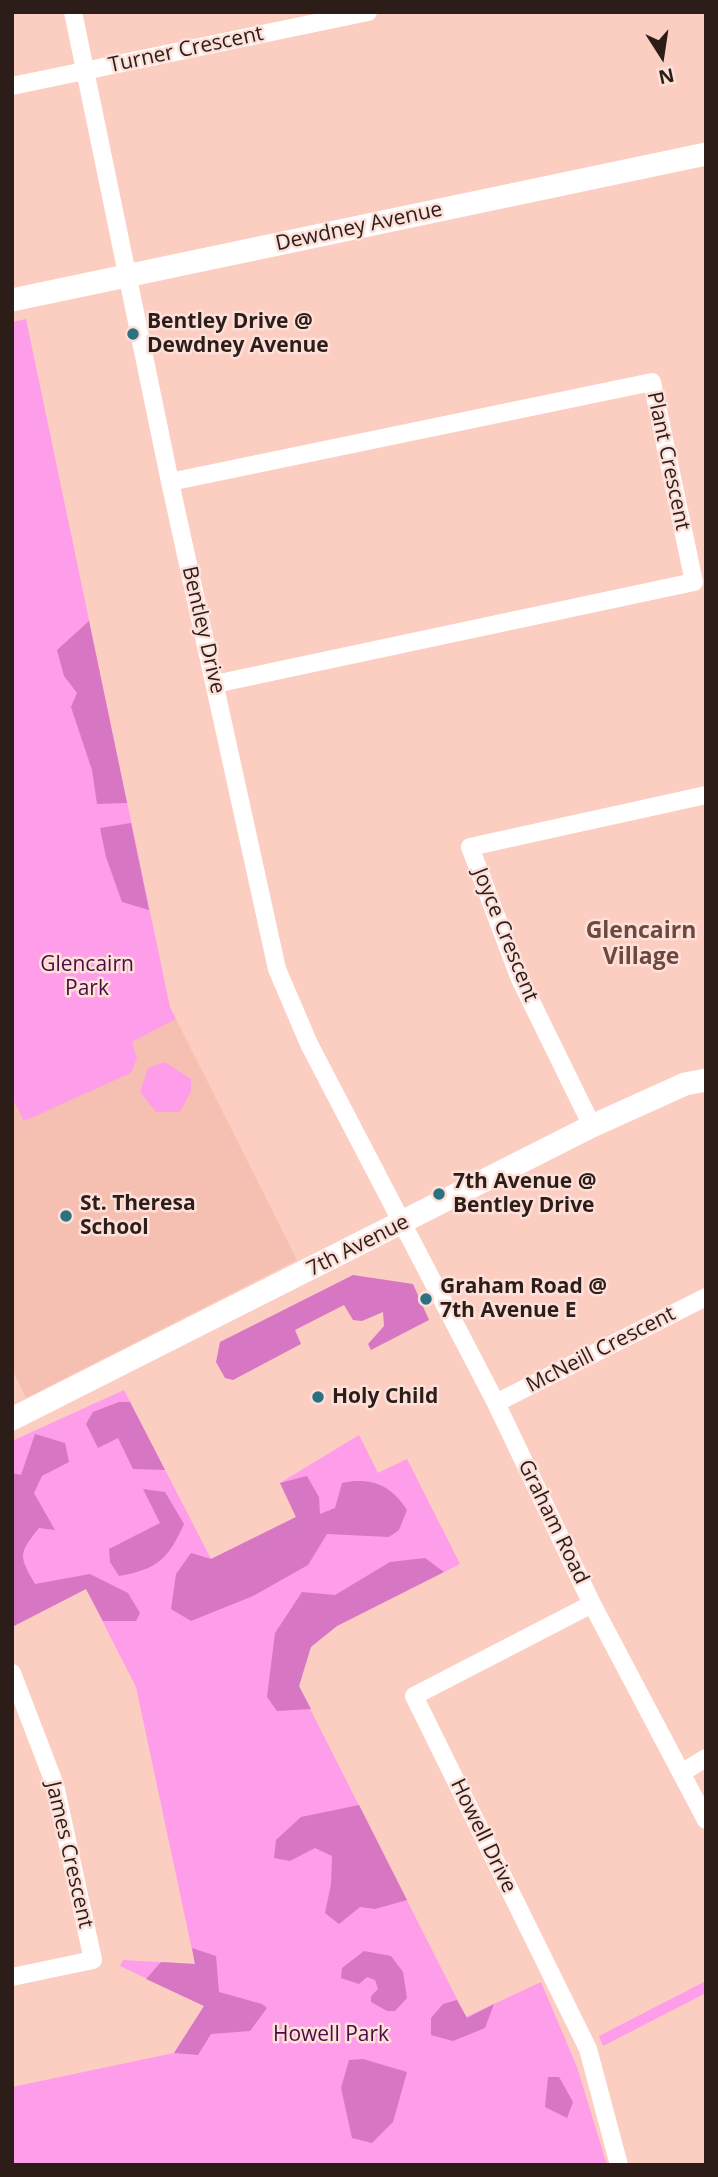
<!DOCTYPE html>
<html>
<head>
<meta charset="utf-8">
<style>
	body { margin:0 }
	#map { position:relative; width:718px; height:2177px; overflow:hidden; background:#fccec2; font-family:"Open Sans",sans-serif }
	canvas { display:block }
	.frame { position:absolute; inset:0; border:14px solid #2d1d19; pointer-events:none }
	.north { position:absolute; left:627px; top:21px; width:70px; height:70px; -webkit-text-stroke:5px #fce0d9; paint-order:stroke; rotate:168deg; font-size:19px; font-weight:700; line-height:28px; text-align:center; color:#2d1d19 }
	.north::after { content:''; display:block; margin:auto; width:24px; height:32px; background:#2d1d19; clip-path:polygon(50% 0,100% 100%,50% 72%,0 100%) }
</style>
</head>
<body>
<div id="map">
<canvas width="718" height="2177"></canvas>
<div class="frame"></div>
<div class="north">N</div>
</div>
<script>
const g = document.querySelector('canvas').getContext('2d');
g.lineJoin = 'round';
function paint(path, color) { g.fillStyle = color; g.fill(path, 'evenodd'); }
function trace(path, color, width, dash) { g.strokeStyle = color; g.lineWidth = width; g.lineCap = dash ? 'butt' : 'round'; g.setLineDash(dash || []); g.stroke(path); }
function drawText(font, color, halo, rows, align = 'center') {
  g.font = font + ' "Open Sans",sans-serif'; g.lineWidth = 5; g.setLineDash([]); g.textBaseline = 'middle'; g.strokeStyle = halo; g.fillStyle = color; for (const [text, x, y, turn = 0] of rows) {
    g.save(); g.translate(x, y); g.rotate((+turn || 0) * Math.PI / 180); g.textAlign = isNaN(turn) ? turn : align; if (halo) g.strokeText(text, 0, 0); g.fillText(text, 0, 0); g.restore();
  }
}
paint(new Path2D(`
	M176,1019L297,1260L26,1398L12,1369V1104Z`), '#f5c0b2');
paint(new Path2D(`
	M26,319L170,1007L176,1019L132,1042L137,1058L131,1073L24,1121L15,1103L12,1104V322Z
	M165,1062L191,1079V1091L180,1112H156L140,1092L148,1068Z
	M124,1390L211,1559L296,1517L280,1483L359,1435L378,1473L407,1459L460,1564L337,1626L310,1647L299,1687L466,2017L541,1982L577,2067L607,2165H12V2087L174,2053L204,2006L120,1966L123,1960L195,1964L136,1687L86,1589L12,1627V1441Z
	M706,1981V1993L603,2046L599,2036Z`), '#fe9de9');
paint(new Path2D(`
	M89,621L127,803L97,804L92,770L71,707L77,693L64,676L57,650Z
	M131,823L149,910L122,902L106,857L100,828Z
	M353,1275L413,1284L429,1320L371,1350L368,1344L384,1326L383,1312L362,1321L353,1320L344,1305L295,1330L301,1344L233,1380L225,1378L216,1362L220,1342Z
	M119,1402H130L165,1470L133,1469L118,1438L98,1448L86,1424L93,1412Z
	M35,1434L65,1443L69,1462L42,1476L34,1493L55,1530L39,1528C18,1554 19,1556 35,1584L90,1574L128,1593L140,1613L136,1621H103L86,1589L12,1627V1473L21,1475Z
	M307,1476L319,1497L320,1514L335,1508L342,1483C371,1477 391,1485 407,1510L399,1530L389,1537L327,1534L308,1565L253,1596L191,1621L171,1609L176,1574L191,1553L211,1559L296,1517L280,1483Z
	M143,1489L165,1492L184,1524C168,1559 158,1569 119,1576L110,1562L109,1549L160,1523Z
	M425,1558L444,1572L337,1626L311,1647L299,1686L311,1709L277,1711L267,1697L275,1633L302,1592L335,1595L390,1562Z
	M359,1805L407,1900L375,1909L360,1907L339,1924L325,1913L331,1884L332,1856L315,1848L290,1861L274,1858L276,1840L301,1817Z
	M192,1948L216,1956L219,1992L262,2004L267,2008L250,2031L211,2034L198,2055L174,2053L204,2006L146,1979L161,1962L195,1964Z
	M364,1951L391,1956L403,1972L407,1998L395,2011H387L371,2002V1996L378,1989L375,1980L367,1977L359,1984L341,1978L342,1968Z
	M457,2000L467,2018L494,2004L485,2028L453,2041L431,2035V2018L443,2004Z
	M363,2059L407,2072L393,2122L372,2143L352,2138L341,2088L349,2060Z
	M548,2077H559L573,2102L567,2118L545,2107Z`), '#d777c4');
trace(new Path2D(`
	M73,12L170,482L277,969L309,1044L496,1403L592,1604L706,1820
	M12,86L368,12
	M170,482L652,382L694,582L215,684
	M592,1126L520,979L470,847L706,795
	M496,1403L706,1297
	M592,1604L414,1696L588,2049L619,2165
	M12,1673L55,1785L93,1960L12,1977
	M681,1773L706,1758`), '#fff', 18);
trace(new Path2D(`
	M12,300L706,154
	M12,1419L592,1126L685,1084L706,1080`), '#fff', 23);
for (const [x, y, r, color] of [
	[133,334,7,"#2c7180"],
	[439,1194,7,"#2c7180"],
	[66,1216,7,"#2c7180"],
	[426,1299,7,"#2c7180"],
	[318,1397,7,"#2c7180"]
]) { const dot = new Path2D(); dot.arc(x, y, r, 0, 2 * Math.PI); g.fillStyle = color; g.fill(dot); trace(dot, '#fce0d9', 2.5); }
drawText('21px', '#2d1d19', '#fce0d9', [
	["Turner Crescent",186,50,-12],
	["Dewdney Avenue",359,227,-12],
	["Plant Crescent",668,461,78],
	["Bentley Drive",203,630,77],
	["Joyce Crescent",505,935,68],
	["7th Avenue",358,1246,-27],
	["McNeill Crescent",601,1350,-27],
	["Graham Road",553,1522,64],
	["Howell Drive",483,1836,64],
	["James Crescent",69,1855,77]
]);
drawText('bold 21px', '#2d1d19', '#fce0d9', [
	["Bentley Drive @",147,322],
	["Dewdney Avenue",147,346],
	["7th Avenue @",453,1182],
	["Bentley Drive",453,1206],
	["St. Theresa",80,1204],
	["School",80,1228],
	["Graham Road @",440,1287],
	["7th Avenue E",440,1311],
	["Holy Child",332,1397]
], 'left');
drawText('21px', '#4a0d41', '#fce0d9', [
	["Glencairn",87,965],
	["Park",87,989],
	["Howell Park",331,2035]
]);
drawText('bold 23px', '#6e483f', '#fce0d9', [
	["Glencairn",641,931],
	["Village",641,957]
]);
</script>
</body>
</html>
